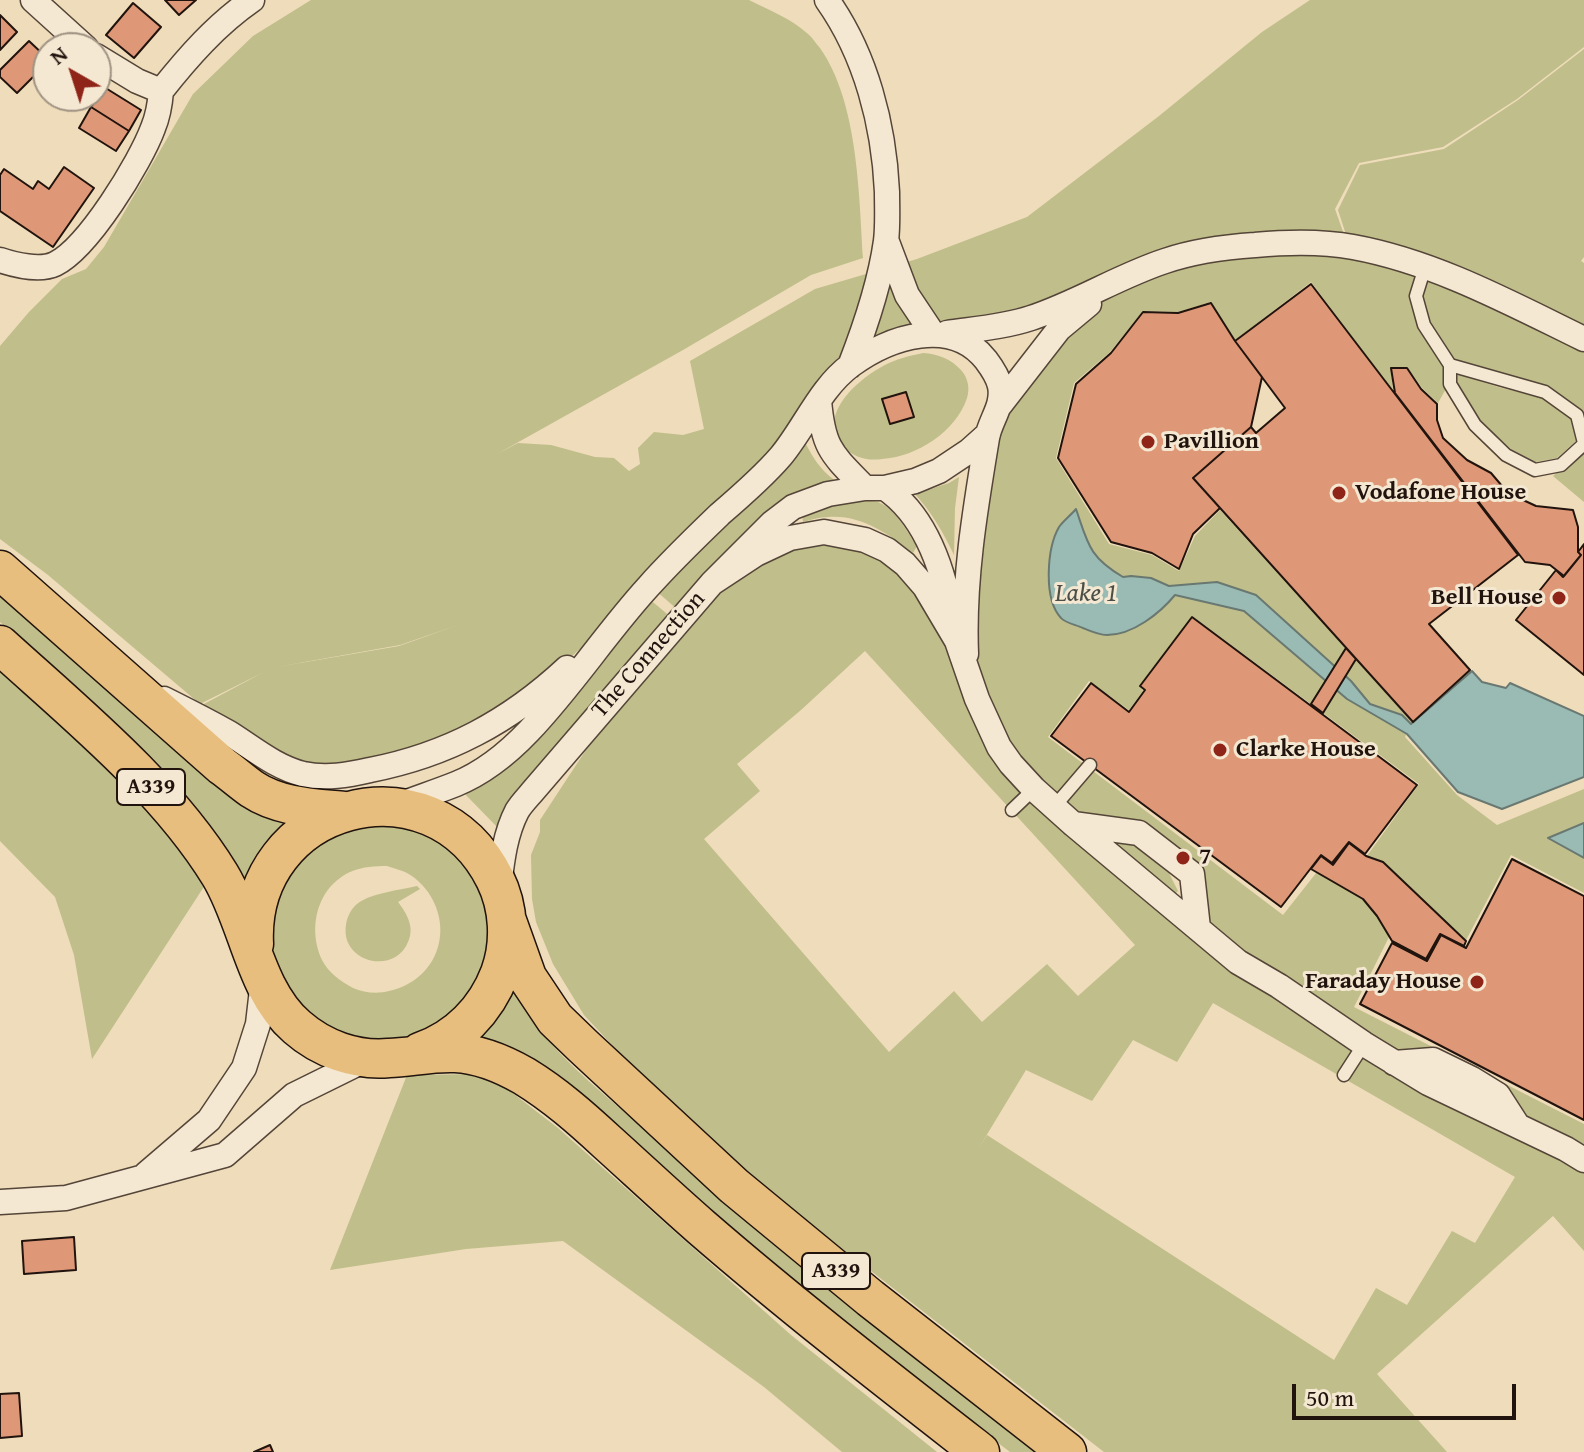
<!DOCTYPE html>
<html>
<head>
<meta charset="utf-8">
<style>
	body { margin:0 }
	#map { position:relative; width:1584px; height:1452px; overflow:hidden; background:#eedcba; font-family:"Gentium Book Plus",serif }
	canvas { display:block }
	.north { position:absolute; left:32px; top:32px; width:80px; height:80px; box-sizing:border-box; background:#f4e8d2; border:2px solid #a09383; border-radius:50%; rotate:321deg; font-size:22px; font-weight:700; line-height:32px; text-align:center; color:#21130d }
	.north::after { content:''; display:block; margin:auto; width:28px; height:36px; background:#8f2418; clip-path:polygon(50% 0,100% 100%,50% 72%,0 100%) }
	.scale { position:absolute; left:1292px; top:1384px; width:224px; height:36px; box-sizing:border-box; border:4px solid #21130d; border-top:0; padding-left:10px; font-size:24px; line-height:28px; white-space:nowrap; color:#21130d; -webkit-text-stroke:6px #f4e8d2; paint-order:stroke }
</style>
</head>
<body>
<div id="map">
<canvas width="1584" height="1452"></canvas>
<div class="north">N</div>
<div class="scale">50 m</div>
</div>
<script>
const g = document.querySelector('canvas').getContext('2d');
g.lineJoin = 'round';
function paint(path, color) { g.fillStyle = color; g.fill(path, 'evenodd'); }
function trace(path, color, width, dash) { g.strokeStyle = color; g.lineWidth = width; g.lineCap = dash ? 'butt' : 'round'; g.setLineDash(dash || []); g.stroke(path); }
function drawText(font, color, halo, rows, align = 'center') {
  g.font = font + ' "Gentium Book Plus",serif'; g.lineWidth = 6; g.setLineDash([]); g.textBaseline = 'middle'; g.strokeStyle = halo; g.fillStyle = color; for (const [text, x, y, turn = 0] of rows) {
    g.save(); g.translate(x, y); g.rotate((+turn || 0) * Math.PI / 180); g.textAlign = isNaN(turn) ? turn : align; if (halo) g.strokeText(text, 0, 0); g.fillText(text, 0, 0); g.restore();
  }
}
paint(new Path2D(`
	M311,0H749C769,10 792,19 808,34C813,38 816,44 820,48C858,102 859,194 863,258L811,275L683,350L497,454L518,443L551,445L595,457L614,458L629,471L640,464L638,448L654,432L683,435L704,429L690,361L815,289L917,259L1027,217L1159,116L1262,32L1310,0H1584V47L1517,99L1443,147L1359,163L1335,209L1347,243L1279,237L1028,313L899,333L793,432L611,620L557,670L454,739L354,767H303L202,705L264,672L200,704L48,575L0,539V346L29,312L62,279L86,269L104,247L193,94L253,36ZM461,624L399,646L271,668L400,645Z
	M1584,49V257L1581,261L1584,263V337L1349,244L1338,210L1360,165L1444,149L1518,100Z
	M1350,247L1584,341V433L1579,413L1547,391L1449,364L1448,385L1438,403L1422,388L1407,367H1391L1393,391L1311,282L1235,340L1211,302L1178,312L1143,311L1110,352L1074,383L1056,458L1109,544L1152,555L1179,571L1195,536L1220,510L1412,722L1405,737L1457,795L1497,825L1584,789V893L1511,855L1464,944L1364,860L1419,784L1192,616L1139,686L1143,691L1129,710L1089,681L1048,737L1283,915L1324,863L1395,925L1354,1007L1584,1124V1158L1396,1059L1204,926L1197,872L1140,828L1073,821L993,729L968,624L990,434L1091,303L1165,262Z
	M923,353C938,354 951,359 961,370C968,378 970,388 967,398C956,432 916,457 882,459C867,461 854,458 843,446C816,416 857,380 883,366C896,359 909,356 923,353Z
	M1457,374L1498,387L1543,398L1571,418L1576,441L1557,458L1536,462L1511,449L1480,421L1456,381Z
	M805,442C812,457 821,470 834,480L789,499L678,610L655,590Z
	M1584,446V502L1553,476Z
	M959,477L955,508L954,555C943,532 932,513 915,494L949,483Z
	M866,501C869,501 877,501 880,503C896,510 907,532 917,546L913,553C889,534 860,514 828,517C819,517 811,520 803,522L802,515L834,505Z
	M791,541L866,544L922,589L989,732L1197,931L1584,1163V1251L1553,1216L1377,1374L1447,1452H1104L750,1177L626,1060L584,1015L553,964L536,922L532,899L531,855L540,832V820L624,692L713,584ZM865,651L1135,945L1078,996L1047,964L982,1022L954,991L889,1052L704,839L760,791L737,764L801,710ZM1213,1003L1515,1177L1475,1243L1452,1231L1407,1305L1376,1288L1334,1360L987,1135L977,1151L1026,1070L1092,1101L1133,1040L1177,1062Z
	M0,594L298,825L247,894L96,706L0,622Z
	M648,598L672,618L500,830L463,792Z
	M0,670L72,733L147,805L207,882L92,1059L74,955L55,897L0,841Z
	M374,823L411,827L445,843L480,887L490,924L486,962L469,996L442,1023L407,1038L388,1041L352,1038L319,1023L292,998L276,966L272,948L273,912L285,878L322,839ZM387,866C393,868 400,870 405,872C414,876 422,884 428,892C455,931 436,981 389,991C378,994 364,993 353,988C340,981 329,973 322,960C304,921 323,872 369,867C375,866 381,866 387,866Z
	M1115,843L1132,844L1169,873L1178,891L1174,895L1112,845Z
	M417,886L420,889L398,902C407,914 415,927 408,942C394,976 340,962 346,925C347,917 351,909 357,904C371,893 400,890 417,886Z
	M515,986C536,1043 600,1090 644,1129C771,1242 907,1346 1040,1452H1010L929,1390L780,1270L572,1088L473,1038Z
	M479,1074L510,1091L558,1128L791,1335L937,1452H842L764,1387L563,1241L466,1249L330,1270L407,1075Z`), '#c0be8a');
const water = new Path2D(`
	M1076,509C1088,544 1089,557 1123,577L1131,576L1151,578L1169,586L1217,582L1256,595L1351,681L1370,704L1402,715L1411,724L1472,671L1482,682L1506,688L1510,683L1584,716V777L1502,809L1458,792L1407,734L1347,699L1244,611L1175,595C1160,613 1133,635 1107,635C1099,635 1090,631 1083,628C1077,625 1065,623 1061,618C1043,599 1047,548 1059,527C1063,521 1071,515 1076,509Z
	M1584,823V858L1548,838Z`);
paint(water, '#99bbb3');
trace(water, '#697871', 2);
const building = new Path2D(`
	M165,0H196L179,15Z
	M133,3L161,27L134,58L106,35Z
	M0,15L17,32L0,50Z
	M29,41L48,59V62L17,93L0,77V70Z
	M104,87L141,110L129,131L91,107Z
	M91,107L129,131L116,151L79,128Z
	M64,167L94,188L53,247L0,211V175L4,169L33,189L38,181L49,189Z
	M1311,284L1518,555L1429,624L1470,670L1413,722L1193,478L1251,427L1256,433L1285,408L1235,341Z
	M1211,303L1235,341L1262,377L1251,427L1193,478L1220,508L1193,534L1179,569L1152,553L1111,542L1058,458L1076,384L1111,353L1143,312L1178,313Z
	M1391,368H1407L1421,389L1437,404V420L1443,438L1467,460L1491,473L1508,493L1536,506L1573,510L1578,527V552L1581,555L1564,576L1550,565L1525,562L1395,393Z
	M906,392L914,417L890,424L882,399Z
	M1584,544V675L1516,620L1556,570L1563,577L1581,555L1578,552Z
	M1192,617L1417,785L1365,854L1349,842L1332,863L1321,855L1281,907L1051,736L1091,683L1129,712L1145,690L1140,686Z
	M1346,648L1356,659L1323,713L1311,704Z
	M1349,843L1366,856L1383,862L1466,941L1464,946L1440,934L1426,959L1392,941L1377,916L1363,899L1311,869L1321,856L1333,865Z
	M1512,859L1584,896V1120L1360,1004L1392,943L1427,961L1441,935L1466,948Z
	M74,1237L76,1270L24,1274L22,1241Z
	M19,1393L22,1436L0,1438V1394Z
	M270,1445L273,1452H254Z`);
paint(building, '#de9877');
trace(building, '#21130d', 2);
const service = new Path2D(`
	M1425,267L1416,296L1424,325L1450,365V384L1475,425L1506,455L1535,470L1561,465L1584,444
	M1450,365L1545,392L1577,415L1584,443
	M1054,807L1090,765
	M1012,810L1034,789
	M1344,1075L1364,1044`);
const minor = new Path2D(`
	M33,0L86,48
	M827,0C866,55 884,125 887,192C887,208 888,225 886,241C880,284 866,325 850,366
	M96,56L137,81L161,91
	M161,91C188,57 216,25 252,0
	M887,242L907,295L933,334
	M0,260C15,265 40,271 55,264C88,248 140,163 153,128C158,116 160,104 161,91
	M947,333C975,329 1004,327 1031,318C1077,303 1119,276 1165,261C1194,251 1225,247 1255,245C1287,242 1321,241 1353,247C1435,262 1510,303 1584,339
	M819,400C823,449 832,454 865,488
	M1000,405L1059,329L1089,304
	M885,488C926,516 944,572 952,619
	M712,583L756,554L790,538L824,532L865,540L887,550L905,564L925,587L957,641L977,699L999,747L1011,764L1034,789L1073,824L1238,962L1279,986L1364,1044L1428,1083L1566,1149L1584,1160
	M164,699C186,710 208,721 229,733C253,748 275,767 303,774C326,779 348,775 370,770C447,755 509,722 567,668
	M394,807C414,799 436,792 456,784C483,773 509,752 529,731C572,686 606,633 648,587C671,561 695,538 720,514C741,496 763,477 781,456C805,427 820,388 851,365C889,337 952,316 986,360C992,368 998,377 1000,386C1004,406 990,420 987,438C975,510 963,581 966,654
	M1073,824L1139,833L1192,874L1198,928
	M499,886C502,861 505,834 517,811C521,804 528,797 533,791L712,583L772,523L793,507L828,494L865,488H885L915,481L939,471L969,451L988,434
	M1394,1063L1433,1060L1472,1079L1498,1095L1518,1126
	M146,1174L209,1120L244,1068L258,1024L263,981
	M0,1202L66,1198L225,1155L294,1095L369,1058`);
const trunk = new Path2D(`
	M0,570L222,766C232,773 242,782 252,789C279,807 313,808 344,811
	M0,645C76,714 166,787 220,875C249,923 254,990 297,1027C322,1049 356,1061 389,1058C411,1057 433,1052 455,1053C480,1054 503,1064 524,1076C555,1095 581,1118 607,1142C638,1170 669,1199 701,1227C791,1305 885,1378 980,1452
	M507,921L527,977L555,1019L583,1046L734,1186L870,1298L1067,1452
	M254,944C247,803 432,753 495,879C509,907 511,943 500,973C486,1010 458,1039 420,1052`);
trace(service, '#544538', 15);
trace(minor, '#544538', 27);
trace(trunk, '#21130d', 41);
trace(service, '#f4e8d2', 12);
trace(minor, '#f4e8d2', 24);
trace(trunk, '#e7be7d', 38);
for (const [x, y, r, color] of [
	[1148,442,8,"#8f2418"],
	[1339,493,8,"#8f2418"],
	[1559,598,8,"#8f2418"],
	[1220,750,8,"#8f2418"],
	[1183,858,8,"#8f2418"],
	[1477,982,8,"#8f2418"]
]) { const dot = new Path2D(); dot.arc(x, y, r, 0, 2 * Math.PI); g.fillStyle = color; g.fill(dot); trace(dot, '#f4e8d2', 3); }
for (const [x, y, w] of [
	[151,787,68],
	[836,1271,68]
]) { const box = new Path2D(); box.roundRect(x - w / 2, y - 18, w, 36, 6); g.fillStyle = '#f4e8d2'; g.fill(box); trace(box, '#21130d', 2); }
drawText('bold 22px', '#21130d', null, [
	["A339",151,787],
	["A339",836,1271]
]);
drawText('bold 24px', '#21130d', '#f4e8d2', [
	["Pavillion",1164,442],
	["Vodafone House",1355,493],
	["Bell House",1543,598,"right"],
	["Clarke House",1236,750],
	["7",1199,858],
	["Faraday House",1461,982,"right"]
], 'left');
drawText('24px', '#21130d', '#f4e8d2', [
	["The Connection",649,655,-49]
]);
drawText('italic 26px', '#4b4e47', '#f4e8d2', [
	["Lake 1",1086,594]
]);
</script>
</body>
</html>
